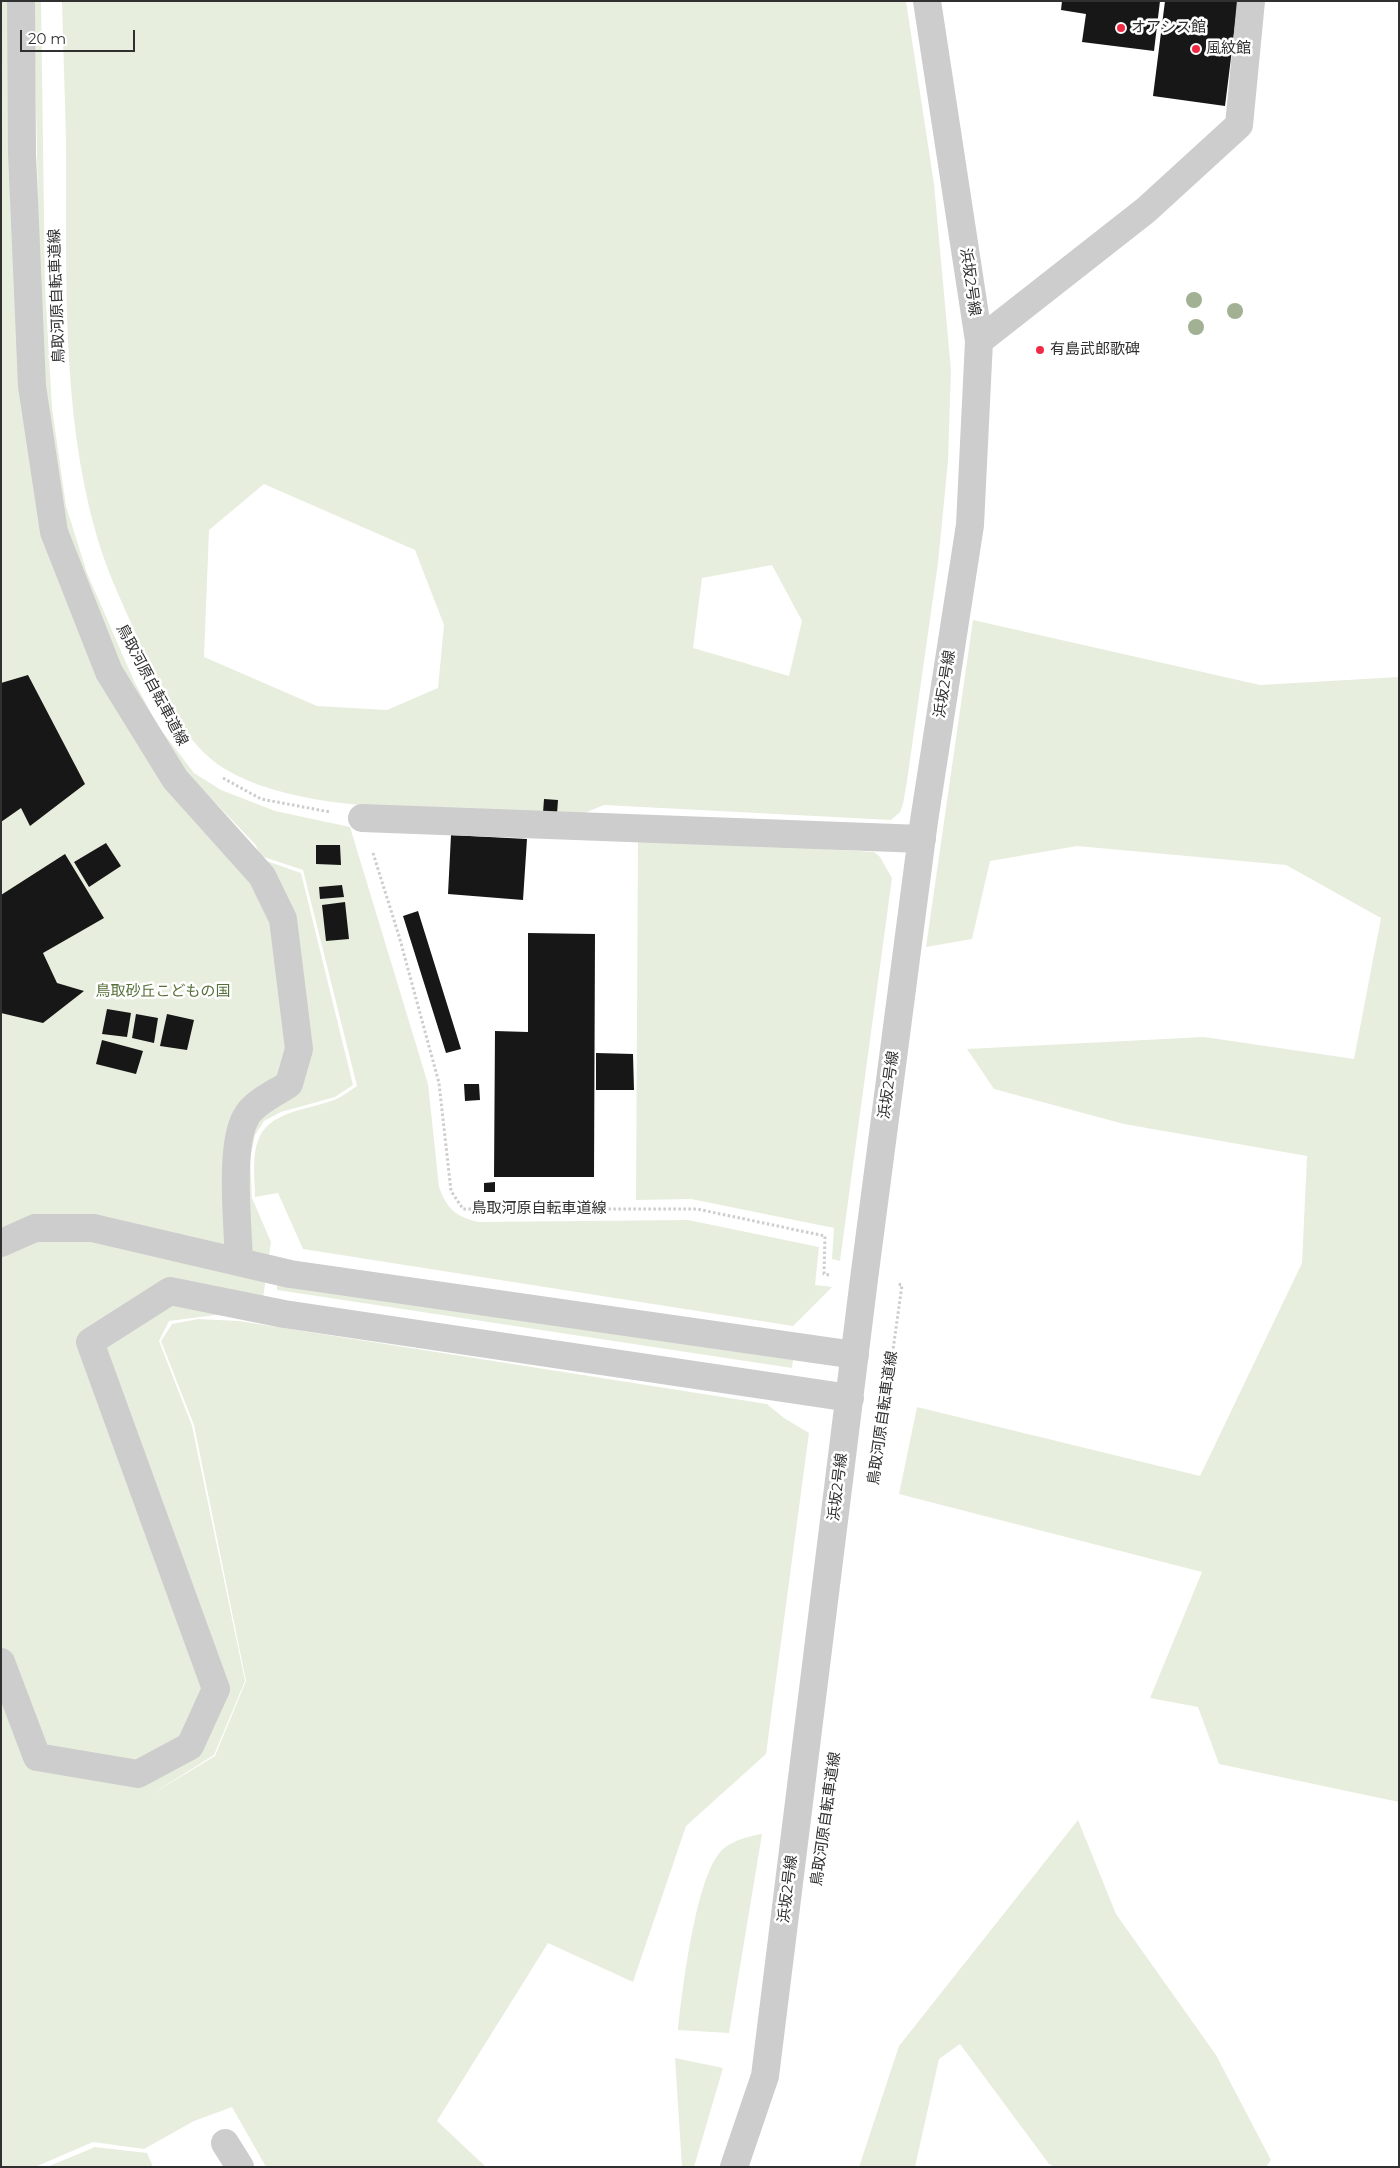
<!DOCTYPE html>
<html>
<head>
<meta charset="utf-8">
<style>
	body { margin:0 }
	#map { position:relative; width:1400px; height:2168px; overflow:hidden; background:#fff; font-family:Montserrat,sans-serif }
	canvas { display:block }
	.frame { position:absolute; inset:0; border:2px solid #303030; pointer-events:none }
	.scale { position:absolute; left:20px; top:30px; width:115px; height:22px; box-sizing:border-box; border:2px solid #303030; border-top:0; padding-left:6px; font-size:15px; line-height:18px; white-space:nowrap; color:#303030; -webkit-text-stroke:4px #fff; paint-order:stroke }
</style>
</head>
<body>
<div id="map">
<canvas width="1400" height="2168"></canvas>
<div class="frame"></div>
<div class="scale">20 m</div>
</div>
<script>
const g = document.querySelector('canvas').getContext('2d');
g.lineJoin = 'round';
function paint(path, color) { g.fillStyle = color; g.fill(path, 'evenodd'); }
function trace(path, color, width, dash) { g.strokeStyle = color; g.lineWidth = width; g.lineCap = dash ? 'butt' : 'round'; g.setLineDash(dash || []); g.stroke(path); }
function drawText(font, color, halo, rows, align = 'center') {
  g.font = font + ' Montserrat,"Noto Sans JP",sans-serif'; g.lineWidth = 5; g.setLineDash([]); g.textBaseline = 'middle'; g.strokeStyle = halo; g.fillStyle = color; for (const [text, x, y, turn = 0] of rows) {
    g.save(); g.translate(x, y); g.rotate((+turn || 0) * Math.PI / 180); g.textAlign = isNaN(turn) ? turn : align; if (halo) g.strokeText(text, 0, 0); g.fillText(text, 0, 0); g.restore();
  }
}
paint(new Path2D(`
	M1,1H33L39,354L68,546L106,639L154,732L258,858L301,873L353,1085L335,1097L281,1112L264,1121L255,1135L250,1158L252,1198L271,1242L260,1319L216,1315L169,1321L159,1341L192,1426L245,1681L214,1755L147,1797L215,1756L246,1681L194,1425L161,1341L172,1324L198,1319L239,1321L767,1404L784,1418L809,1433L766,1754L686,1826L633,1982L548,1943L437,2121L486,2167H266L232,2107L194,2121L144,2149L93,2142L35,2167H1Z
	M34,1H41L45,287L52,408L66,506L87,573L134,681L158,726L194,773L221,790L275,811L350,827L428,1084L439,1187C447,1209 456,1217 479,1222L688,1220L819,1247L815,1285L832,1287L793,1326L303,1249L278,1193L255,1197C255,1178 251,1154 260,1136C272,1111 311,1109 334,1100C342,1097 349,1091 357,1086L303,870L261,856L255,844L176,762L137,701L109,643L69,544L41,362Z
	M62,1H906L934,184L951,370L948,461L938,563L907,781L903,804L900,812L891,820L604,805L575,817C529,815 482,812 435,810C369,806 284,804 225,769C185,745 161,692 143,650C127,613 108,575 97,537C60,409 67,272 66,142C65,95 63,48 62,1ZM264,484L415,550L444,625L438,688L387,710L317,706L204,657L209,530ZM772,565L802,621L789,676L693,648L702,578Z
	M973,620L1260,685L1399,677V1802L1219,1764L1198,1707L1150,1698L1202,1572L899,1494L917,1407L1200,1476L1302,1263L1307,1156L1124,1124L994,1089L967,1049L1204,1037L1354,1059L1381,918L1286,865L1077,846L990,861L972,939L926,947Z
	M638,838L874,852L880,857L892,878L840,1261L832,1259L834,1228L691,1199L636,1200Z
	M277,1284L793,1360L792,1368L277,1290Z
	M1078,1820L1116,1914L1216,2055L1271,2160L1266,2167H1055L1049,2164L960,2044L939,2059L915,2167H859L899,2046Z
	M762,1834L729,2033L678,2030C682,1992 696,1872 723,1849C734,1840 749,1836 762,1834Z
	M675,2058L723,2068L694,2167H682Z
	M95,2147L147,2153L153,2167H47Z`), '#e7eede');
paint(new Path2D(`
	M1062,1H1160L1154,51L1082,42L1086,14L1061,10Z
	M1165,1H1238L1225,106L1153,96Z
	M28,675L85,784L30,826L21,808L1,822V683Z
	M544,799L558,800L557,814L543,813Z
	M451,835L527,839L523,900L448,894Z
	M106,843L121,866L89,887L74,862Z
	M316,845H340L341,865L316,864Z
	M65,854L104,918L43,953L57,983L84,991L43,1023L1,1013V895Z
	M342,885L344,897L320,899L319,887Z
	M345,902L349,939L326,941L322,905Z
	M418,911L461,1049L446,1053L403,916Z
	M528,933L595,934L594,1177H494L495,1031L528,1032Z
	M107,1009L131,1013L127,1037L102,1034Z
	M136,1014L158,1018L154,1043L132,1038Z
	M167,1014L194,1020L187,1050L160,1046Z
	M102,1040L143,1051L136,1074L96,1064Z
	M596,1053L633,1054L634,1090H596Z
	M464,1084H479L480,1100L465,1101Z
	M495,1182V1192H484V1183Z`), '#171717');
trace(new Path2D(`
	M223,778L261,799L330,812
	M373,853L399,936L439,1083L451,1191L463,1209H697L825,1236L824,1274L829,1275
	M887,1393L902,1285L898,1284`), '#cdcdcd', 3, [2.5, 2.5]);
trace(new Path2D(`
	M21,1L22,153L32,386L54,532L109,672L175,779L262,876L283,919L299,1049L289,1084C276,1093 254,1102 246,1117C229,1147 238,1225 239,1262
	M979,341L1146,210L1239,125L1251,1
	M362,818L922,839
	M1,1243L35,1228H93L290,1274L855,1355
	M1,1662L37,1757L138,1774L190,1746L216,1689L90,1342L170,1291L284,1314L850,1398
	M225,2143L240,2167
	M734,2167L765,2076L864,1279L924,821L970,525L979,341L927,1`), '#cdcdcd', 28);
g.fillStyle = '#a2b093';
for (const [x, y] of [
	[1194,300],
	[1235,311],
	[1196,327]
]) { g.beginPath(); g.arc(x, y, 8, 0, 2 * Math.PI); g.fill(); }
for (const [x, y, r, color] of [
	[1121,28,5,"#f02a45"],
	[1196,49,5,"#f02a45"],
	[1040,350,5,"#f02a45"]
]) { const dot = new Path2D(); dot.arc(x, y, r, 0, 2 * Math.PI); g.fillStyle = color; g.fill(dot); trace(dot, '#fff', 2); }
drawText('15px', '#303030', '#fff', [
	["オアシス館",1131,28],
	["風紋館",1206,49],
	["有島武郎歌碑",1050,350]
], 'left');
drawText('15px', '#303030', '#fff', [
	["浜坂2号線",970,282,82],
	["鳥取河原自転車道線",57,296,-92],
	["浜坂2号線",945,684,-81],
	["鳥取河原自転車道線",152,685,62],
	["浜坂2号線",889,1085,-82],
	["鳥取河原自転車道線",539,1209],
	["鳥取河原自転車道線",883,1418,-82],
	["浜坂2号線",838,1487,-83],
	["鳥取河原自転車道線",826,1819,-82],
	["浜坂2号線",788,1889,-83]
]);
drawText('15px', '#566f3a', '#fff', [
	["鳥取砂丘こどもの国",163,992]
]);
</script>
</body>
</html>
